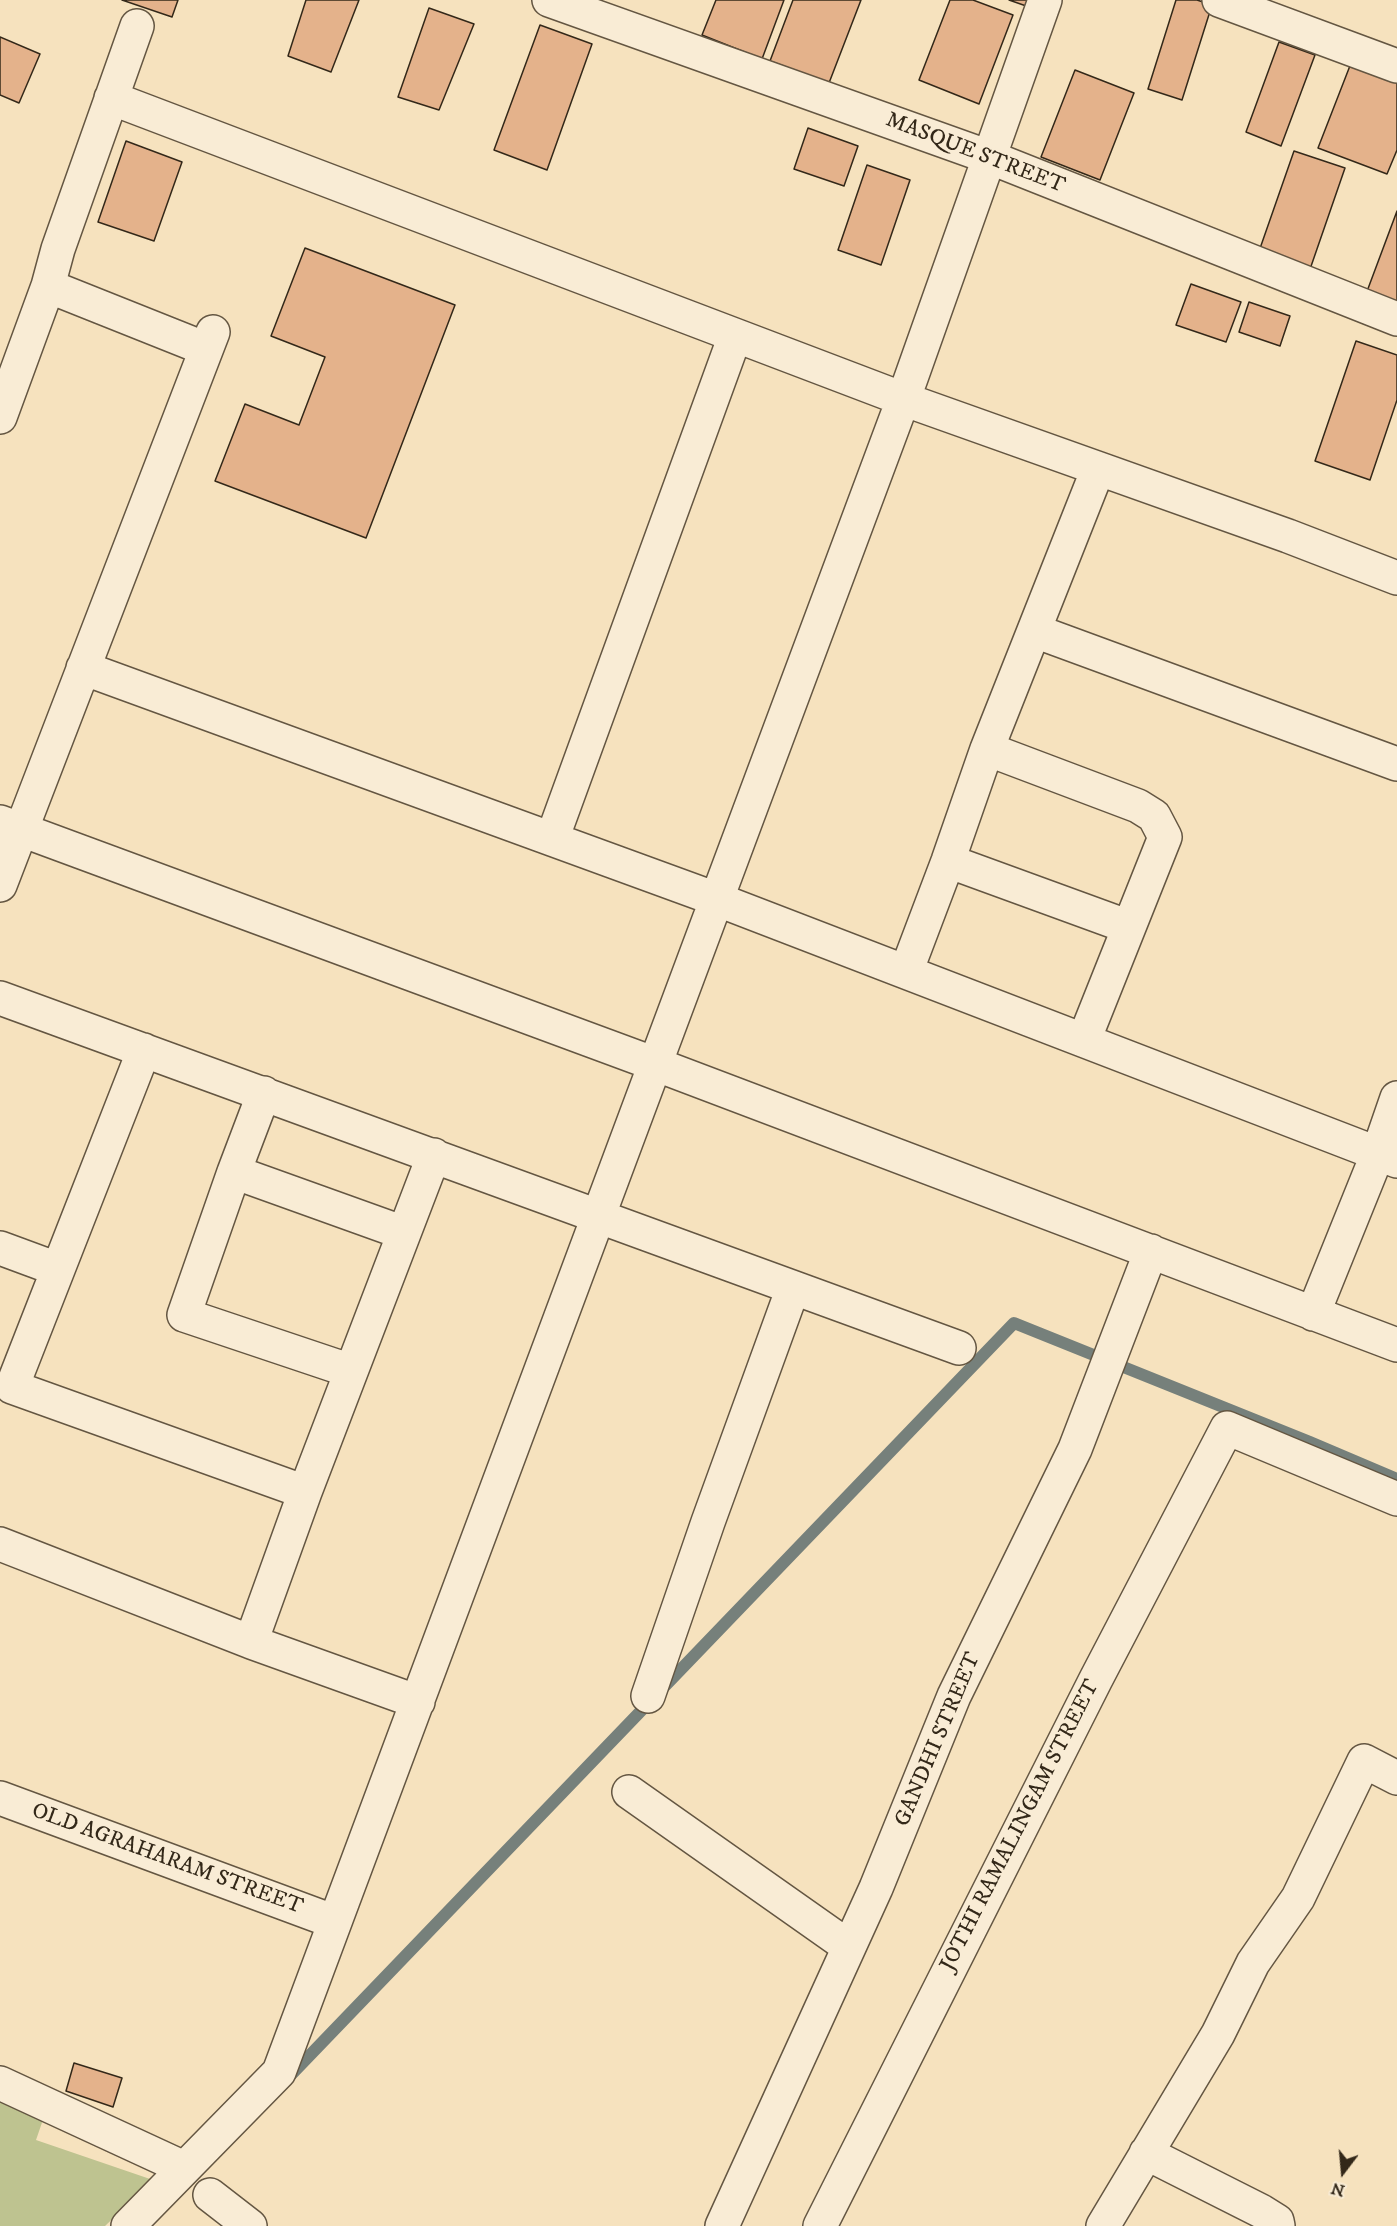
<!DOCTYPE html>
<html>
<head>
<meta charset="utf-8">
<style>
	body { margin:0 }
	#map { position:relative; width:1397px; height:2226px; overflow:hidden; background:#f6e2be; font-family:"IM FELL DW Pica",serif }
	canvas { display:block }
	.north { position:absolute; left:1313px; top:2142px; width:60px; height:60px; -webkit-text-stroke:4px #f9ecd5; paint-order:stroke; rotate:196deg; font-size:16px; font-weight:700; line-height:24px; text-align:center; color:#332819 }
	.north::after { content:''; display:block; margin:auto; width:21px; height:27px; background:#332819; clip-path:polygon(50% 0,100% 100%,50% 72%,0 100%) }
</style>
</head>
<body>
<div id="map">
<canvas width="1397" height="2226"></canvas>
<div class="north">N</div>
</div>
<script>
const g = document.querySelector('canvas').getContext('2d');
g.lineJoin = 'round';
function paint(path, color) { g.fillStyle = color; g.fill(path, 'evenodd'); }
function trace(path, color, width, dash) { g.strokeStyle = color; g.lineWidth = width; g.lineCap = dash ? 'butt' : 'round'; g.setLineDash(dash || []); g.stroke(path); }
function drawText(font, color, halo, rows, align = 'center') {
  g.font = font + ' "IM FELL DW Pica",serif'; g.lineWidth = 5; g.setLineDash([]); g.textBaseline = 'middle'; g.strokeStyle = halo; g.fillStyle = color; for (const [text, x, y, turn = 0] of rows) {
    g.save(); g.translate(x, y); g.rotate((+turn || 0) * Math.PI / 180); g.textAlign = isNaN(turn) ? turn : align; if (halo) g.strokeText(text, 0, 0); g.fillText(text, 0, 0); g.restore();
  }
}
paint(new Path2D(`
	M0,2089L48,2105L36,2140L153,2180L105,2226H0Z`), '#bec390');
trace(new Path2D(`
	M287,2079L1014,1323L1310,1442L1397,1479`), '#76807b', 12);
const building = new Path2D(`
	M122,0H178L172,17Z
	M306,0H359L331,72L288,56Z
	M716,0H784L762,59L702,35Z
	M793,0H861L829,83L770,61Z
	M950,0H973L1013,15L979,104L919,80Z
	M1009,0H1035L1032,8Z
	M1176,0H1197L1212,5L1182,100L1148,89Z
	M429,8L474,24L439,110L398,97Z
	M540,25L592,44L547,170L494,150Z
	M0,37L40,54L19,103L0,95Z
	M1279,42L1315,55L1281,146L1246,132Z
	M1353,58L1397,75V150L1387,174L1318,148Z
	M1075,70L1134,93L1100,180L1041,157Z
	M808,128L858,146L844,186L794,169Z
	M126,141L182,162L154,241L98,222Z
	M1294,151L1345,168L1308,275L1257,257Z
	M867,165L910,180L881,265L838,250Z
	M1397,211V306L1366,294Z
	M305,248L455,305L366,538L215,481L245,404L299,425L325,357L271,336Z
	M1191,284L1241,302L1226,342L1176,325Z
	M1249,302L1290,316L1280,346L1239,332Z
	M1356,341L1397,355V400L1370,480L1315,461Z
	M74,2063L122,2078L113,2107L66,2091Z`);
paint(building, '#e4b28b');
trace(building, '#332819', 1.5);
const minor = new Path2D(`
	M549,0L989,157L1397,319
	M1219,0L1397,66
	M111,98L903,399L1288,536L1397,578
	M48,286L206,349
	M0,417L48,286L58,249L137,26
	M1035,631L1397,764
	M83,668L716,899L1397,1161
	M987,749L1138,806L1154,816L1165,837L1084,1040
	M0,822L655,1064L1397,1345
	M552,839L735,336
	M948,861L1129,927
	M0,885L213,332
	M906,972L948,861L987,749L1098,469
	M0,998L959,1348
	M144,1050L12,1387L305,1492
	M264,1093L234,1172L184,1315L351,1371
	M234,1172L404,1233
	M0,1248L57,1269
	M1313,1314L1378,1153L1397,1098
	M0,1544L251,1642L418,1702
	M251,1642L305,1492L434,1155
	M648,1696L708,1522L793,1288
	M629,1792L849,1947
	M0,1798L335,1922
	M0,2083L184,2168
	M1146,2153L1261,2211L1277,2221L1278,2226
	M210,2195L250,2226
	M128,2226L279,2072L910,381L1045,0
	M722,2226L876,1888L954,1696L1075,1449L1151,1251
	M820,2226L1096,1679L1227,1428L1397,1499
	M1103,2226L1218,2034L1253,1963L1298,1898L1364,1761L1397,1778`);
trace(minor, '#645642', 36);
trace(minor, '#f9ecd5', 33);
drawText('22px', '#332819', '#f9ecd5', [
	["MASQUE STREET",975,154,21],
	["GANDHI STREET",939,1740,-67],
	["JOTHI RAMALINGAM STREET",1021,1826,-63],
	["OLD AGRAHARAM STREET",167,1860,20]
]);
</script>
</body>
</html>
